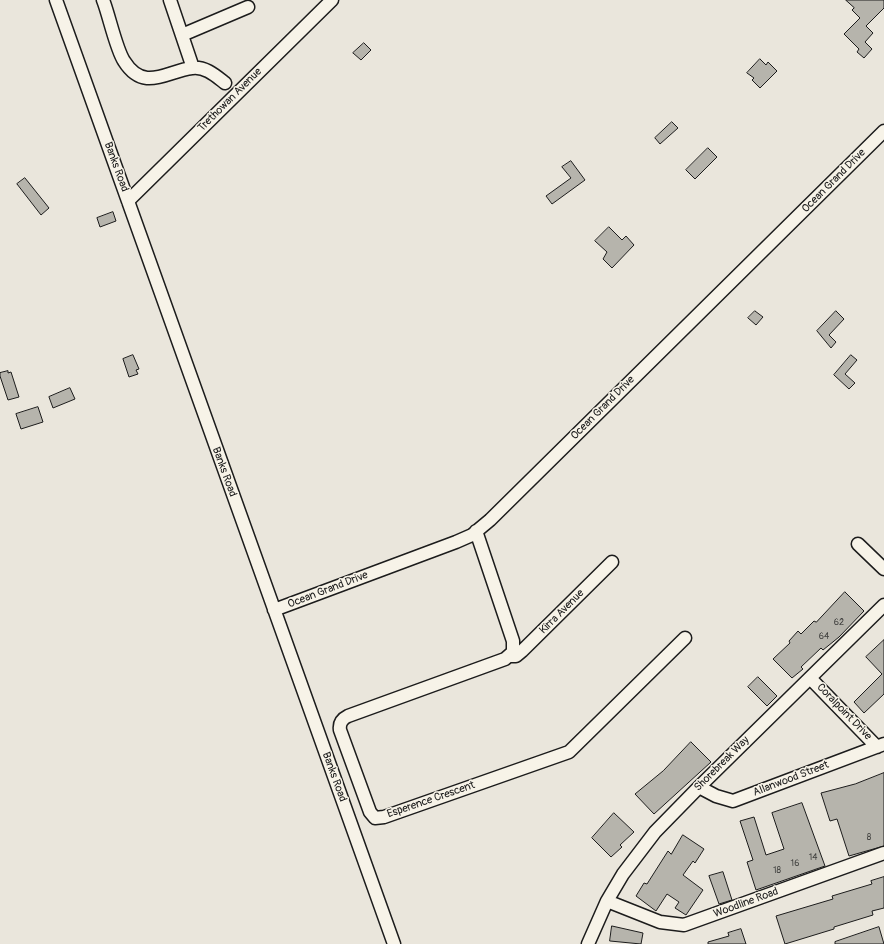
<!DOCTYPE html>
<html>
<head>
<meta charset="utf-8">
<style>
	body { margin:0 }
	canvas { display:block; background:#eae6dc }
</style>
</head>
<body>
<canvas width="884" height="944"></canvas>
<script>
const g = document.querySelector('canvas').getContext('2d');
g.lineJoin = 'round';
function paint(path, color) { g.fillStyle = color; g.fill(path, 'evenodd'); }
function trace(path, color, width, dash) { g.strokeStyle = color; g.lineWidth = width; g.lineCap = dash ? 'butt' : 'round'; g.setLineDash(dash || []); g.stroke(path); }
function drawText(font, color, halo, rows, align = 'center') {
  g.font = font + ' Pangolin,sans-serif'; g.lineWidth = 3; g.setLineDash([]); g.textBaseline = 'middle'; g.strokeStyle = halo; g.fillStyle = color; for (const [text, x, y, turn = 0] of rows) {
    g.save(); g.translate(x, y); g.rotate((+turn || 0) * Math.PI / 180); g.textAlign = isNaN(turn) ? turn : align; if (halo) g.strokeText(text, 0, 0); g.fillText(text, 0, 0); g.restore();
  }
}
const building = new Path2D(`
	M846,0H884V8L866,26L873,33L865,42L872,49L864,58L857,52L859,49L844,34L860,18L852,10L854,8Z
	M364,43L371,50L361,60L353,53Z
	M760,59L766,65L768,62L777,71L760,88L752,80L754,78L747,73Z
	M672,122L678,128L660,144L655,138Z
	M708,148L717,157L695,179L686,170Z
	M571,161L585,180L552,204L546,196L571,178L562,167Z
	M25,178L49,208L41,215L17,184Z
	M113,212L116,221L100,227L97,218Z
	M609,227L622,240L626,236L634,245L612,268L603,259L607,252L595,241Z
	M755,311L763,317L756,325L748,318Z
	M836,311L844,319L829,335L836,342L831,348L817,331Z
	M133,355L139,369L136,370L138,374L129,377L123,359Z
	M851,355L857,360L845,374L855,383L849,389L834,375Z
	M8,371V373L11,372L19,397L8,400L0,376V373Z
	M70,388L75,399L53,408L49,397Z
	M38,407L43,422L21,429L16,414Z
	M845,592L864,611L839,637L823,650L821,648L801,667L803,669L792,678L773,659L790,643L789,641L798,631L801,634L814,621L816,622Z
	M884,640V694L864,713L854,702L882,674L866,657Z
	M758,677L777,696L767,706L748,687Z
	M691,742L711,762L654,814L635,794L663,771Z
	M884,773V846L849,856L837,819L830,821L821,793L855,784Z
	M802,803L825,866L756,890L747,862L753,860L740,821L754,817L766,855L784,849L772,813Z
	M614,813L634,832L620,845L622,847L611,857L592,838Z
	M683,835L704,849L695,863L693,861L683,875L703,890L686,915L675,908L679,902L667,894L656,911L636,896L644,883L647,884L668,851L671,854Z
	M723,872L732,900L719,904L709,876Z
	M884,877V908L872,911L873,915L834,927V929L785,944L776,916L833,899L832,896L872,884L871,881Z
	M612,926L643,933L641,944L610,941Z
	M879,927L884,944H835V942Z
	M741,929L746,944H708V942L729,936L728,933Z`);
paint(building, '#b6b4ac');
trace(building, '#1c1c1c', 1);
const minor = new Path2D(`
	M56,0L394,944
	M103,0C109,15 116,49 124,61C144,93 167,71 192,68C205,66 216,76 225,83
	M170,0L193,68
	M182,35L248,7
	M128,201L332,0
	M476,531L513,641V652L505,659L348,716C342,719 339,723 340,730L370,812L375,818L384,817L569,752L685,638
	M858,544L884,569
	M274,610L456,542L472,535L490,520L884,131
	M510,656H516L522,651L612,562
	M810,678L877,747
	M699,787L716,796L733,801L884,744
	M607,901L660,922L684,925L884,853
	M588,944L607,901L623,874L655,832L699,787L884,605`);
trace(minor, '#1c1c1c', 15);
trace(minor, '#f7f3e8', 12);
drawText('9px', '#424240', null, [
	["62",839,623],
	["64",824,637],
	["8",869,838],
	["14",813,858],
	["16",795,864],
	["18",777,871]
]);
drawText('11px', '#1c1c1c', '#f7f3e8', [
	["Trethowan Avenue",230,100,-45],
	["Banks Road",116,167,70],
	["Ocean Grand Drive",834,181,-45],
	["Ocean Grand Drive",603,408,-45],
	["Banks Road",224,472,70],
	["Ocean Grand Drive",328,590,-21],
	["Kirra Avenue",562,612,-45],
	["Coralpoint Drive",844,712,46],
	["Shorebreak Way",722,764,-45],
	["Banks Road",334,777,70],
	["Allanwood Street",791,779,-21],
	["Esperence Crescent",431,800,-19],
	["Woodline Road",746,903,-20]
]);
</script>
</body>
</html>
